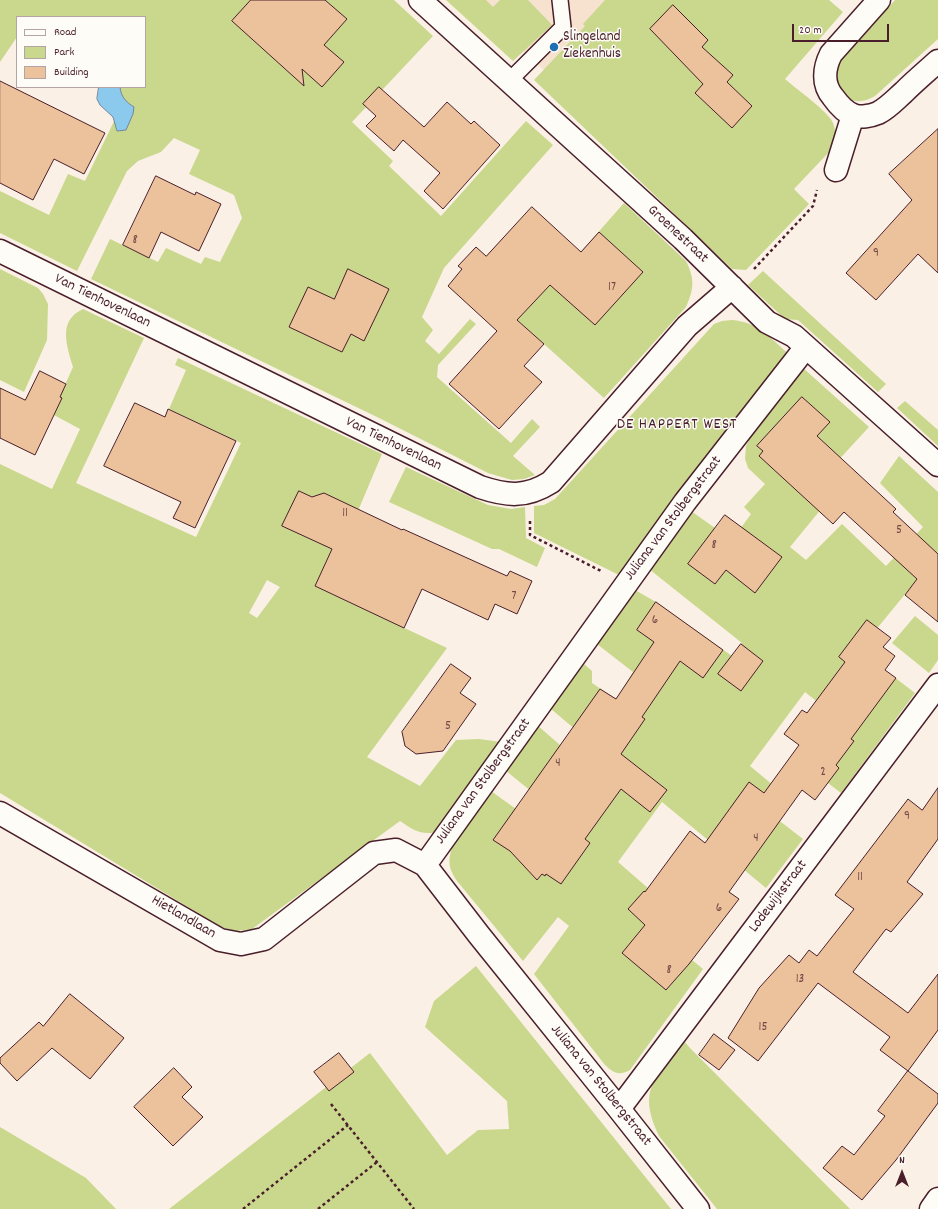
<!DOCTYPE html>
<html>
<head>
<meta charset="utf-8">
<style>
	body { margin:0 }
	#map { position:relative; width:938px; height:1209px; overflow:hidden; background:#faf0e5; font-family:Dekko,sans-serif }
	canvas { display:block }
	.legend { position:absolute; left:16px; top:16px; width:130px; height:72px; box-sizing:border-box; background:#fdfcf7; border:1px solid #b5a4a5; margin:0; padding:5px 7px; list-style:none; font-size:12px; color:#4a1f2b }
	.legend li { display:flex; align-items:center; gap:8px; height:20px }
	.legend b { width:20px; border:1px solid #b5a4a5 }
	.north { position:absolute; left:882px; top:1153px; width:40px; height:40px; -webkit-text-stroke:3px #fdfcf7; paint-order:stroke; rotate:0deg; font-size:11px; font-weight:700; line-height:16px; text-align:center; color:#4a1f2b }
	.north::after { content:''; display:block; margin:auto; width:14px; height:18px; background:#4a1f2b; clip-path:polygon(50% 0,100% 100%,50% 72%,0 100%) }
	.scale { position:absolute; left:792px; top:24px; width:97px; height:18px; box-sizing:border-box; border:2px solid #4a1f2b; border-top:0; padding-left:5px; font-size:12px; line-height:14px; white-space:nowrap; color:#4a1f2b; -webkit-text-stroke:3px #fdfcf7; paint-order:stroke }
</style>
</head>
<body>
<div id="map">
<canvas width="938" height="1209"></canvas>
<ul class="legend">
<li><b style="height:5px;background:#fdfcf7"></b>Road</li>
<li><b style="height:11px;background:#c9d88c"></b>Park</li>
<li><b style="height:11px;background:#ecc29c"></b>Building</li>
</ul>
<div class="north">N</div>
<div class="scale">20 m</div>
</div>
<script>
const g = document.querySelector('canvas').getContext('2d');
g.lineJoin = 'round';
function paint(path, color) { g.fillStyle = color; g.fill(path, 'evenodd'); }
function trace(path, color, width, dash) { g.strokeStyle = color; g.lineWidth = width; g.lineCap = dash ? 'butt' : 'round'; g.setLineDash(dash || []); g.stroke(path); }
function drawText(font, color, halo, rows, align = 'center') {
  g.font = font + ' Dekko,sans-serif'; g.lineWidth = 3; g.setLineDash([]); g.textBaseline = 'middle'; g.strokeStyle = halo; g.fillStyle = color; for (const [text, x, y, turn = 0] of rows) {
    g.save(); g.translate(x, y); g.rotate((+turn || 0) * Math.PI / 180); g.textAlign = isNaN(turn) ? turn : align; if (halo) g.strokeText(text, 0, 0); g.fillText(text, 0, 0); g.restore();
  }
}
paint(new Path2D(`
	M466,0H606L585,26L556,81Z`), '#f6e2cf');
paint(new Path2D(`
	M0,0H394L433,36L352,122L393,161L389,166L441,216L526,121L553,145L444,268L422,317L433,330L425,341L439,354L470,319L476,324L438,365L437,377L511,443L532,419L540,427L513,456L535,475L524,479L512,480L488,473L377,417L91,279L110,239L158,262L166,248L201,264L205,257L220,262L242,218L234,195L189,174L200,150L174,138L161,152L138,161L127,171L77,271L0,233V191L49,215L68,174L85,181L119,111L117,87H145V17H17V37L0,62Z
	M446,0H486L493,7L500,0H528L552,25L513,61Z
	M605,0H829L843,12L785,79C795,88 829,112 833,123C837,132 835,141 831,150L794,189L809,204L746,270L732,269L534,80L585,26L583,24Z
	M895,0H938V39L875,96C849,112 827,88 840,62Z
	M624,203L686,261C695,279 694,289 686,307L604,398L485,291L563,272Z
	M0,269L38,288L43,294L48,304L47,340L24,392L0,380Z
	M763,271L886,384L878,392L798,320L785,319L748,285Z
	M83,309L144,338L76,483L196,537L241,443L169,409L186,370L175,365L178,358L382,454L352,525L332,549L315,586L447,648L367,757L420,786L456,740L479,739L501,742L439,832C420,835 415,831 400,821L252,929L236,931L221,927L0,793V464L52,489L80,429L52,414L73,367C67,346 57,321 83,309ZM267,580L280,587L257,618L249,613Z
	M732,320C758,322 771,339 790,355L621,576L534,533V506L544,505L555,499L714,324L722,321Z
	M803,368L869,427L821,479L822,508L790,547L806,560L842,524L886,566L923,527L880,483L899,456L938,492V552L924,571L870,637L885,670L915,693L841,793L828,783L820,704L805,692L750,766L785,795L772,815L803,839L766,888L662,802L618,862L672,909L692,960L703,969L630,1070C618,1076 614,1073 605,1065L534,974L569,926L558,917L523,961L457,881C454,877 451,871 450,867C445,842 476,811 491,791L570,848L581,832L505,770L537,725L560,745L610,780L620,767L551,709L584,664L592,671V683L616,699L633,672L597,644L635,590L656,602L732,656L742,643L649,569L691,511L732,540L751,514L744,507L765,484L748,468L745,459L746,446L754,430Z
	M905,401L938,430V446L897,408Z
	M406,467L488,505L511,509L525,507L526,538L545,548L537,567L499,549H492L389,502Z
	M915,616L938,635V660L929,673L892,643Z
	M476,966L671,1209H169L370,1053L447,1155L478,1130L509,1129L507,1101L425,1027L434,1001Z
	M684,1041L689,1047L850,1209H717L659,1136C640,1096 650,1083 674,1051L678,1052Z
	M0,1127L86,1178L116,1209H0Z`), '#c9d88c');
const water = new Path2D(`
	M99,87H120C121,97 126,102 134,107L133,114L126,130L117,131L113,117L100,105L97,99Z`);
paint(water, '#8ccaed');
trace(water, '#72869f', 1);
const building = new Path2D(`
	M251,0H325L347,19L324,45L344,62L322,87L302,69L304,86L232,21Z
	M673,5L708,40L702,47L733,75L727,82L752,106L732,128L695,93L703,84L650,29Z
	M0,81L105,133L84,174L54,159L33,200L0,183Z
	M379,87L424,127L447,102L471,124L474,121L500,145L443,209L424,191L440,173L403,140L394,151L366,126L376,116L363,104Z
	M938,129V273L918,254L876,300L846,273L912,200L889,174Z
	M156,176L195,195L196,192L221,204L199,251L161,232L149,258L123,245Z
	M532,207L581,252L599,232L643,272L595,325L550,285L517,320L544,344L524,366L542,382L499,429L449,384L497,331L448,286L462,269L458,266L476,247L486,256Z
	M348,269L389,289L364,341L351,334L342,352L289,327L308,287L334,299Z
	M40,371L66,384L60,397L62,398L35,455L0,438V388L25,400Z
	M802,397L830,422L817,436L896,509L893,512L938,554V622L905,595L917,579L844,512L833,524L759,456L763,451L757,446Z
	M135,403L165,417L168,409L236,441L195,528L173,518L181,502L104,466Z
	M299,491L312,497L324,493L402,530L403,529L507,576L510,571L532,581L517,614L495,604L488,620L422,589L404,628L315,586L332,549L282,526Z
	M725,515L782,557L755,593L726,570L715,584L688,564Z
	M656,602L723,650L703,678L680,661L642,717L645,719L621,754L667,790L650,812L621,789L585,839L590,843L561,884L546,874L545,876L542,874L537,880L510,851L493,840L600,689L616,699L654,642L637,630Z
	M867,620L891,638L883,647L895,656L885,670L896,678L851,739L854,741L836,765L839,768L815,800L802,790L729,892L739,899L689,964L666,990L622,953L645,925L628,909L644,891L645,892L690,831L705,843L749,782L764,793L799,745L784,734L802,710L807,713L845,662L839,657Z
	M741,644L763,661L741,691L718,674Z
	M451,664L471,678L460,693L476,704L443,751L416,754L405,746L402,732Z
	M938,788V839L907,882L923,894L891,932L886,929L853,972L908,1013L938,974V1030L908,1071L880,1050L890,1037L818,983L758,1061L728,1038L759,988L789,955L799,963L809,950L817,956L854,909L835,895L908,799L922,810Z
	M70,994L124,1038L90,1079L52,1048L17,1081L0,1063V1058L39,1022L43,1026Z
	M714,1034L735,1050L719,1070L699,1055Z
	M339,1053L354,1072L329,1091L314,1072Z
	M174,1068L192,1087L182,1097L203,1117L173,1146L134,1107Z
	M908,1071L938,1094V1103L896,1160L862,1200L823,1168L842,1146L854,1155L885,1116L878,1111Z`);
paint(building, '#ecc29c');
trace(building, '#4a1f2b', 1);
const lane = new Path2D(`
	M509,81L563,27L560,0`);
const street = new Path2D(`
	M420,0L683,239L767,322L794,336L938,465
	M879,0L831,54C824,68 822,84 833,97C838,104 845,112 853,115C860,118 871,116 878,113C888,108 896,99 904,92C915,81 927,71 938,61
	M836,170L853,115
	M0,251L480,487C507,496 526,498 551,482L687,326L732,287
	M0,813L220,940L241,944L264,939L374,853L396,850L425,865L479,935L619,1109L698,1209
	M425,865L685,502L806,347
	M619,1109L938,685
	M931,1209L938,1199`);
trace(lane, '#4a1f2b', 18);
trace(street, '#4a1f2b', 25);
trace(new Path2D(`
	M754,269L813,206L817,190
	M530,521V535L601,571
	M331,1104L414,1209
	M243,1209L348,1125
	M318,1209L377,1162`), '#4a1f2b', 2.5, [3, 3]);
trace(lane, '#fdfcf7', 15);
trace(street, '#fdfcf7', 22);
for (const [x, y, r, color] of [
	[554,47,5,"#1f6fb2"]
]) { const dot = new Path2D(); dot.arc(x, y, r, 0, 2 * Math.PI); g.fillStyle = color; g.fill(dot); trace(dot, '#fdfcf7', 1.5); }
drawText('13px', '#724847', null, [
	["8",135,241],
	["9",876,254],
	["17",612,288],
	["11",345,514],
	["5",899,531],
	["8",714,546],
	["7",514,597],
	["6",655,621],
	["5",448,727],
	["4",558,764],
	["2",823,773],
	["9",907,817],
	["4",756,839],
	["11",860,878],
	["6",719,909],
	["8",669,971],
	["13",800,980],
	["15",763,1028]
]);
drawText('15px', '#4a1f2b', '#fdfcf7', [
	["Slingeland",563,38],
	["Ziekenhuis",563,55]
], 'left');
drawText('15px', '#4a1f2b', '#fdfcf7', [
	["Groenestraat",677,235,43],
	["Van Tienhovenlaan",102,302,26],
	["Van Tienhovenlaan",393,445,26],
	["Juliana van Stolbergstraat",674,519,-53],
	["Juliana van Stolbergstraat",484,782,-54],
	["Lodewijkstraat",779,897,-53],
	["Hietlandlaan",183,918,30],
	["Juliana van Stolbergstraat",600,1086,51]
]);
g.letterSpacing = '1px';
drawText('16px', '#4a1f2b', '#fdfcf7', [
	["DE HAPPERT WEST",677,426]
]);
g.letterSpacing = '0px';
</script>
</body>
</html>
